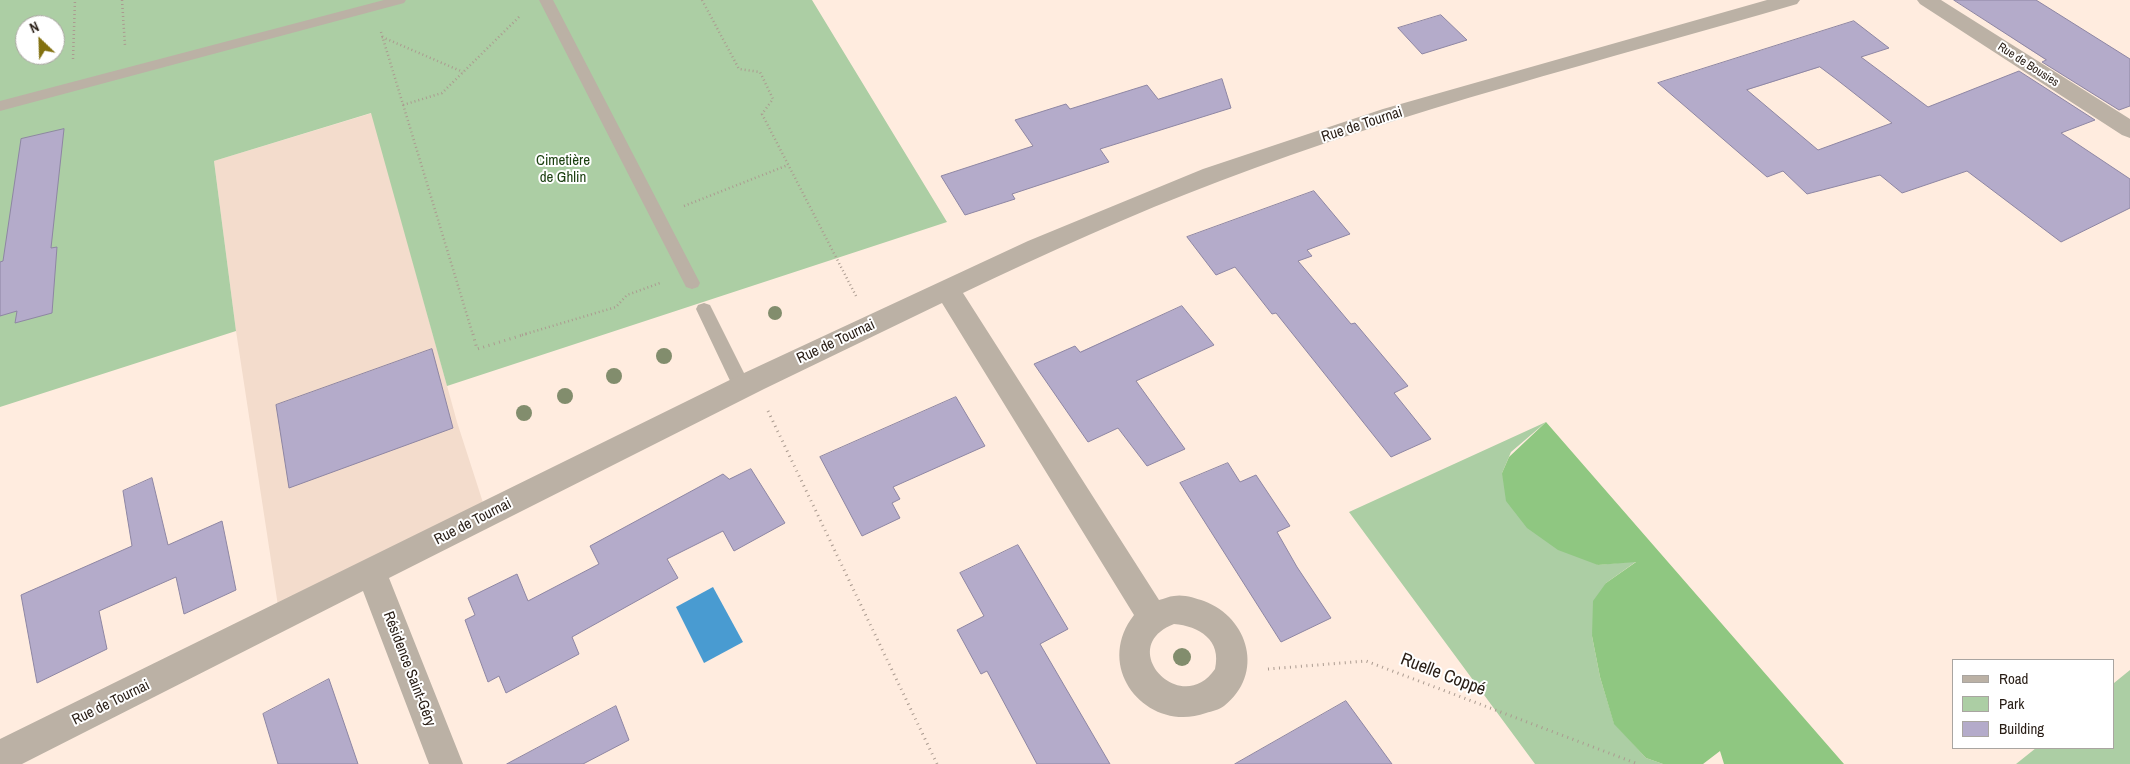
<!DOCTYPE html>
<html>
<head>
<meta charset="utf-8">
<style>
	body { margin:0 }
	#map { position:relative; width:2130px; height:764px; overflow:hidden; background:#ffecdf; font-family:"Archivo Narrow",sans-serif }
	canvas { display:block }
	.legend { position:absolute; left:1952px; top:659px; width:162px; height:90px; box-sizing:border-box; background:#fff; border:1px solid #a9a5a1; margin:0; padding:6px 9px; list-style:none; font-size:15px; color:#281d15 }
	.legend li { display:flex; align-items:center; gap:10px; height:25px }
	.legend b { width:25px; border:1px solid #a9a5a1 }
	.north { position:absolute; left:15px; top:15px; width:50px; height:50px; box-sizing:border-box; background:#fff; border:1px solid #a9a5a1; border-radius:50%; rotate:336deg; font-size:14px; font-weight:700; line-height:20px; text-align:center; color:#281d15 }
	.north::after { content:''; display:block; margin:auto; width:18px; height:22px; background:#82700f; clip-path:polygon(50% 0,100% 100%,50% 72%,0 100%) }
</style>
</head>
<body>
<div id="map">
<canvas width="2130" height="764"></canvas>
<ul class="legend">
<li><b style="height:6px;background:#bbb1a5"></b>Road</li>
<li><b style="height:14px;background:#accea4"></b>Park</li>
<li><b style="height:14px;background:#b4abca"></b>Building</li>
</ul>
<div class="north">N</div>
</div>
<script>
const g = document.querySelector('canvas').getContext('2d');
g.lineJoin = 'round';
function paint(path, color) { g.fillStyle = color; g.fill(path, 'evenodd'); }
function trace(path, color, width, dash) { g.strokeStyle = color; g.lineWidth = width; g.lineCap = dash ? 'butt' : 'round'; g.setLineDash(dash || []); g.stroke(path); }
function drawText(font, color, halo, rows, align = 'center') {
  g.font = font + ' "Archivo Narrow",sans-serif'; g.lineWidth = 4; g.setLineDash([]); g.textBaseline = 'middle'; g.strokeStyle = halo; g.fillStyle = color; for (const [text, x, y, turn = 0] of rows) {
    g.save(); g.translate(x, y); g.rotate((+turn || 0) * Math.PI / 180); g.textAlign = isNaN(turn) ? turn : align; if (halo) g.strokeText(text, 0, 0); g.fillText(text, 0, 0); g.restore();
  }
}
paint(new Path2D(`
	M372,113L457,422L487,515L280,619L236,331L214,161Z`), '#f3dccc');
paint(new Path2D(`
	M0,0H812L947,222L447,386L371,113L214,161L236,331L0,407ZM25,25H55V55H25Z
	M1546,422L1511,452L1502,473L1598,565L1637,561L1606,583L1592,636L1600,677L1614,723L1646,758L1663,764H1535L1349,512Z
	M2130,670V764H2016L2036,748H2114V683Z`), '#accea4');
paint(new Path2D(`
	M1546,422L1844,764H1724L1720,751L1703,764H1663L1646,758L1614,724L1600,677L1592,636L1593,601L1606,583L1636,562L1598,565L1558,550L1527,528L1506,501L1502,473L1509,457Z`), '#8fc781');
paint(new Path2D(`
	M713,587L743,642L704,663L676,607Z`), '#499bd1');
const building = new Path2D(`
	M1954,0H2036L2130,59V106L2119,110L2042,62L2046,60Z
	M1441,15L1467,40L1422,54L1398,28Z
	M1854,21L1889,48L1861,57L1928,107L2019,71L2095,120L2061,133L2130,179V208L2061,242L1967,171L1902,193L1880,175L1807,194L1783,171L1767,177L1658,83ZM1820,67L1836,79L1892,123L1818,150L1747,90Z
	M1222,79L1231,108L1100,149L1109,162L1012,194L1015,199L965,215L941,176L1033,146L1015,120L1066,104L1070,109L1147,85L1158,99Z
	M64,129L51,248L57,247L52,313L15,323L17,311L0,316V262L3,261L21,139Z
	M1314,191L1350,234L1307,250L1312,256L1298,261L1351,324L1355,323L1408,386L1394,393L1431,439L1391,457L1276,313L1272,314L1235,267L1216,275L1187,237Z
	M1182,306L1214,345L1136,381L1185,449L1147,466L1118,428L1088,442L1034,364L1075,346L1080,352Z
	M432,349L453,428L289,488L276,405Z
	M956,397L985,446L893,487L900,499L892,503L900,518L862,536L820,457Z
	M1228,463L1240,482L1256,475L1290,526L1277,532L1297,567L1331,618L1281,642L1180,483Z
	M751,469L785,523L734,551L723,531L667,559L678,578L572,637L579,654L506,693L499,676L488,682L465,620L475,615L468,598L517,574L528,601L599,564L590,546L723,474L729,479Z
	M152,478L168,545L222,521L236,590L184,614L176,577L99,611L107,649L37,683L21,595L132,546L123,491Z
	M1018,545L1068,629L1040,644L1110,764H1037L987,671L981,674L957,630L984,616L960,573Z
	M329,679L358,764H278L263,714Z
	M1346,701L1392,764H1235Z
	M616,706L629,740L583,764H507Z`);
paint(building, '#b4abca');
trace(building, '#8e86a3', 1);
trace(new Path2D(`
	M122,0L125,46
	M702,0L739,69L760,72L773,99L762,114L856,296
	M381,32L473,335
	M382,37L463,72
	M73,59L75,0
	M403,105L442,93L521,15
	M684,206L788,165
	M522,335L616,307L627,295L660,283`), '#ab9b90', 2.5, [1, 3]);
trace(new Path2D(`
	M473,334L477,349L526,334
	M768,411L937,764
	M1268,669L1366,661L1638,764`), '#ab9b90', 3, [1, 4.5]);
paint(new Path2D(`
	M384,0H406L404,3L0,111V101Z
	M539,0H553L700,283L698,287L692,289L686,287L684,283Z
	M704,303L710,305L751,387L748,392L742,394L736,392L733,387L696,309L698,305Z`), '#bbb1a5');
paint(new Path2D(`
	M1767,0H1800L1797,4C1605,60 1406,110 1220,181C1132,214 1047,253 963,293L1159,600C1164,599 1169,596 1174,596C1183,594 1195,598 1204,601C1249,618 1265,674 1224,706C1219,710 1212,711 1206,713C1148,734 1092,669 1134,615L942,303L764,389L389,578L463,764H429L363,591L22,764H0V739L744,373L1028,241L1203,169L1383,109ZM1174,624C1199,626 1222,640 1215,669C1181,719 1114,647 1174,624Z
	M1917,0H1941L2130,119V138L2122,135L1920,4Z`), '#bbb1a5');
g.fillStyle = '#828d6d';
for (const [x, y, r] of [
	[775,313,7],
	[664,356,8],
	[614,376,8],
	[565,396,8],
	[524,413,8],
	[1182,657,9]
]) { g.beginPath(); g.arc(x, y, r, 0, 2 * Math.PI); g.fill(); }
drawText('12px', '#281d15', '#fff', [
	["Rue de Bousies",2028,65,33]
]);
drawText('15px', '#281d15', '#fff', [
	["Rue de Tournai",1362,125,-18],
	["Rue de Tournai",836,342,-25],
	["Rue de Tournai",473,522,-27],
	["Résidence Saint-Géry",409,669,69],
	["Rue de Tournai",111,703,-26]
]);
drawText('15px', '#1b4010', '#fff', [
	["Cimetière",563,161],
	["de Ghlin",563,178]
]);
drawText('18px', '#281d15', '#fff', [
	["Ruelle Coppé",1443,675,21]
]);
</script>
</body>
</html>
